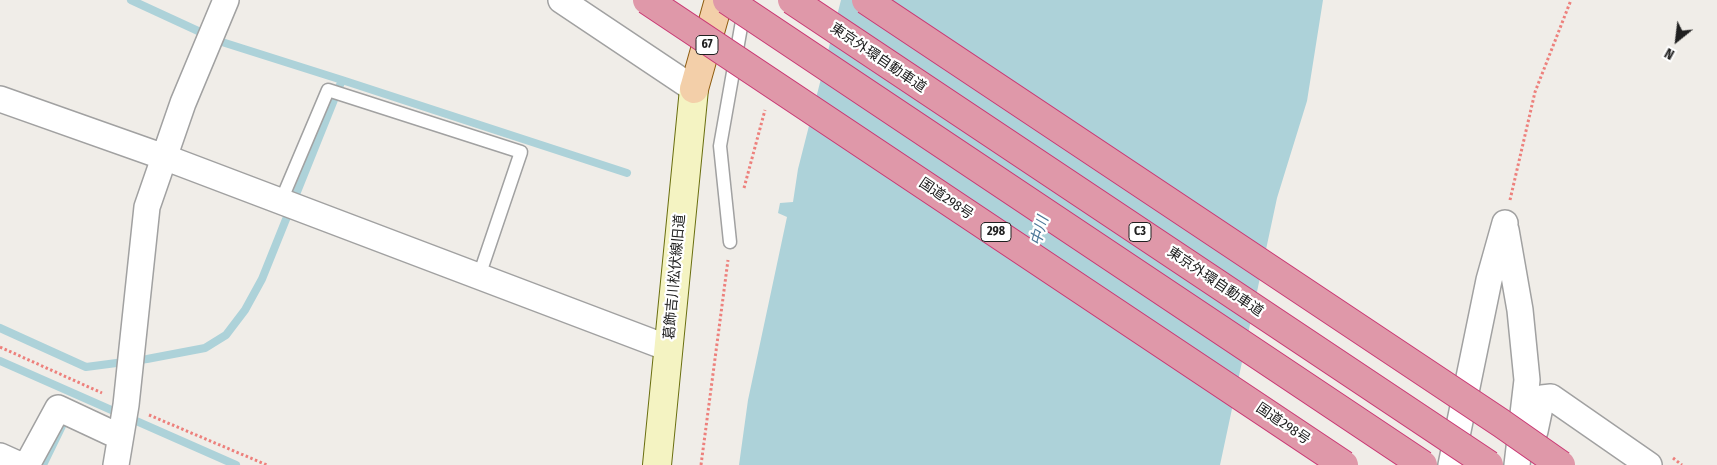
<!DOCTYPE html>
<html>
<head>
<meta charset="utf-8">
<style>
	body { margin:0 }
	#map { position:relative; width:1717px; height:465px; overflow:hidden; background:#f0ede8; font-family:"Fira Sans Condensed",sans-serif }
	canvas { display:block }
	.north { position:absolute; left:1652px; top:15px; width:50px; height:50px; -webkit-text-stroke:4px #fff; paint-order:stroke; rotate:209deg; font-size:14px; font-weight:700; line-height:20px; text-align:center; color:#202020 }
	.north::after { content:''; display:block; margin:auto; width:18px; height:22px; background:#202020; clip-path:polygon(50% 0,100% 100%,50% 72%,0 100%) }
</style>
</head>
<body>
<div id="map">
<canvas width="1717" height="465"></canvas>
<div class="north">N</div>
</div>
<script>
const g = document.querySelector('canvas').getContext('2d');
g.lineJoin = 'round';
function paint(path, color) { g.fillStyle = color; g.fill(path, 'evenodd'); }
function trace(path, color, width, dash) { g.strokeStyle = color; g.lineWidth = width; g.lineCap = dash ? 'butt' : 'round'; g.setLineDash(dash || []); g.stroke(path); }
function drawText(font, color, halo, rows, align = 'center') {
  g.font = font + ' "Fira Sans Condensed","Noto Sans JP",sans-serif'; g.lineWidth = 4.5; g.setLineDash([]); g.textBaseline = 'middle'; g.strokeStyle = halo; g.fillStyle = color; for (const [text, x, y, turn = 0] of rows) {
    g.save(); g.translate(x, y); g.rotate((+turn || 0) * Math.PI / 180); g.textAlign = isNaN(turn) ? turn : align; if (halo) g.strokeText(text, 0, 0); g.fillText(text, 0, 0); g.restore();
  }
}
paint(new Path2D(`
	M841,0H1323L1307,101L1277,198L1220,465H739L748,400L787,217L778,213L780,203L793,202L798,169Z`), '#add2d9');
trace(new Path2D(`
	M131,0L222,42L342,80
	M0,328L86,367L147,359L205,348L226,335L245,310L262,279L342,80L627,173
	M0,361L236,465
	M43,465L62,426`), '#add2d9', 8);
const lane = new Path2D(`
	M281,201L328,90L521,152L479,276
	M730,242L720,146L744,10`);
const street = new Path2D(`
	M561,0L694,89
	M0,99L164,157L668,348
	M1506,230L1520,310L1527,380L1517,465
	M1535,431L1542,398L1551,397L1649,465
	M0,456L20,465
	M27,465L58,408L120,437
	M116,465L126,405L147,207L183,103L226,0
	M1451,465L1489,280L1505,223`);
const secondary = new Path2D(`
	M657,465L694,89`);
const primary = new Path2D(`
	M694,89L719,0`);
trace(lane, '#a1a1a1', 15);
trace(street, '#a1a1a1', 28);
trace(secondary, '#6a6f10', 30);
trace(primary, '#8e5c0f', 30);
trace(new Path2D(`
	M744,188L765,110
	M1510,200L1535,92L1571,0
	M0,347L102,393
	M149,415L267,465
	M1673,458L1682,465
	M701,465L728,260`), '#ed807c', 3, [2.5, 2.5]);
trace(lane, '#fff', 12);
trace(street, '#fff', 25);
trace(secondary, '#f4f3c2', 28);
trace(primary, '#f3cfa9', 28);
const highwayBridge = new Path2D(`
	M647,0L1344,465
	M727,0L1423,465
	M792,0L1489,465
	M866,0L1501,423L1561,465`);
trace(highwayBridge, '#ca3874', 30, []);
trace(highwayBridge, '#df98a9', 28);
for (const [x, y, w] of [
	[707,45,22],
	[996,232,30],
	[1140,232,22]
]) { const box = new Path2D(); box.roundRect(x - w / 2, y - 9.5, w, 19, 4); g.fillStyle = '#fff'; g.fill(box); trace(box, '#202020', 1); }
drawText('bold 12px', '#202020', null, [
	["67",707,45],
	["298",996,232],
	["C3",1140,232]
]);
drawText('14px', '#202020', '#fff', [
	["東京外環自動車道",878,58,34],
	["国道298号",946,199,34],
	["葛飾吉川松伏線旧道",675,277,-85],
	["東京外環自動車道",1215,282,34],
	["国道298号",1283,424,34]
]);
drawText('italic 15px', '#4e7898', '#fff', [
	["中川",1040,231,-74]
]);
</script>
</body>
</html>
